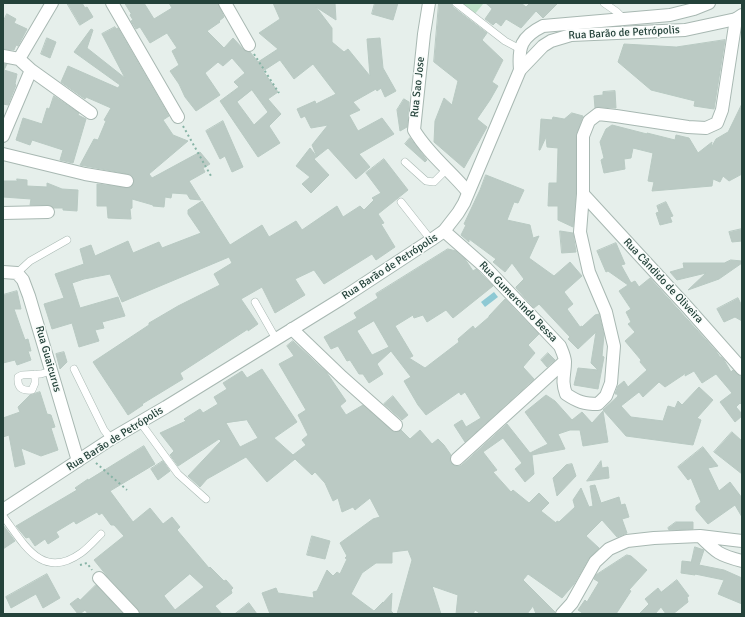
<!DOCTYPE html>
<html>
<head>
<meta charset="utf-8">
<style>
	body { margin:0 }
	#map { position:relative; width:745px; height:617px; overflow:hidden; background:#e6efeb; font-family:Signika,sans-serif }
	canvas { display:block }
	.frame { position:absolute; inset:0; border:4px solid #24423a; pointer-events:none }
</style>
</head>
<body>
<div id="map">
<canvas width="745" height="617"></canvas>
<div class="frame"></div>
</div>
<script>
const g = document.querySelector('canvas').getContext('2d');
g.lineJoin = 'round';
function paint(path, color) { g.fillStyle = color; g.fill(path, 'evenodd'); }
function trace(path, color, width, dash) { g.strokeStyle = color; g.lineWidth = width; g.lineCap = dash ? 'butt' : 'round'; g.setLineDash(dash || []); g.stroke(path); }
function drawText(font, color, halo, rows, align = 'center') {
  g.font = font + ' Signika,sans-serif'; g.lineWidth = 3; g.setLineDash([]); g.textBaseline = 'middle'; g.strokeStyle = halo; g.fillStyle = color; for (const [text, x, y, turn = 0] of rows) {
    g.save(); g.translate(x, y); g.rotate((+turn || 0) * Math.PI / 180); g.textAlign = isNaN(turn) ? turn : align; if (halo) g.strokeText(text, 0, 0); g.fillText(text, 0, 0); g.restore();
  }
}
paint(new Path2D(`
	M460,3H482L483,4L474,15Z`), '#bfe0c8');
paint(new Path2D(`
	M494,292L498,297L485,307L481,302Z`), '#8ec9d4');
const building = new Path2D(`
	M67,3H82L85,8L87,7L93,17L80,25Z
	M125,3H144L154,19L172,8L169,3H218L224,17L219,21L220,22L207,31L224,48L233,38L245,51L250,52L258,62L278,49L259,33L280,19L273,3H335L336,20L316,7L332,28V42L344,52L348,49L370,76L367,39L380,38L383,68L396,91L385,97L381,88L377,91L376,89L353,102L360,110L349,115L358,131L382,118L394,134L359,154L370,167L356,179L328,148L314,159L329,175L311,193L302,184L310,177L296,166L310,148L317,157L312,145L328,125L311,128L305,116L301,118L297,109L315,101L316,104L336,94L313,64L294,79L280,60L263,71L278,92L268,99L281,114L269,126L280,143L258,157L220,101L239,87L234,82L245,73L232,58L223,66L218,62L205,73L220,95L196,111L185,97L179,84L170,71L179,65L172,51L177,48L167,33L150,43L140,27L136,29L131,21L133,20L130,15L131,14ZM252,90L268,112L254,125L237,102Z
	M375,3H398L393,20L372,14Z
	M439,3H451L453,7L487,33L482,40L503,60L492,82L498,86L490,100L477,119L487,127L464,168L434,142L435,121L444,98L452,105L458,81L434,62Z
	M486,3H521L526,7L529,4L528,3H558L543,18L536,11L521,28L506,19L501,26L496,22L493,25L485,19L492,9Z
	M7,14L16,19L14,23L27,29L18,46L16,45L14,50L3,49V22Z
	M115,27L116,29L118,28L169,116L163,120L173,135L188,141L149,174L152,178L200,152L210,164L203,168L205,172L189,181L201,200L190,199L187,194L172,193L171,198L165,197L164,207L153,206V205L132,199V208L130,209L131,219L108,218L107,206H97V184L129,188L133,185L134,179L132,176L128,174L80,165L94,139L98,140L106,121L104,120L111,108L86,97L85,99L61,82L68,66L118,88L120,85L74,52L91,29L93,30L87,48L125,78L102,34Z
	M47,38L56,42L50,58L41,54Z
	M725,40L714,109L694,106L695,101L651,90L618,62L624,44L676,47Z
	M3,64H7L4,70L17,74L15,84L16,85L8,105L3,104Z
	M615,91L616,108L599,107L595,108L594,96L603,95V92Z
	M54,96L79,113L78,115L86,119L73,163L60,160L63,150L32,140L30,145L16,140L23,118L42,124L47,108L49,109Z
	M404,99L409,102L407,127L400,131L397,110Z
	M742,104V174L729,181L723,176L720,182L713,179L712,186L652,191L654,182L648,181L653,153L633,148L631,158L624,159L625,169L604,173L601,160L604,158L600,142L606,129L612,125L647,134V133L675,140L676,135L689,138L698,153L712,142L711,148L716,139L728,132Z
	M572,113L583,116L576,136V194L573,227L558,220V206H548L549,183H557L558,148L547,147L546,137L540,150H539L541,119L552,120L553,117L564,119Z
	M223,121L243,167L232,172L225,156L220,159L206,131Z
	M410,138L427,160L425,162L405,144Z
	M384,159L408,190L378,214L384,223L381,224L395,247L376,260L372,254L324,284L314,270L295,279L305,295L275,313L262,287L241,299L258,324L248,331V329L180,373L183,379L142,404L143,405L128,415L93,362L149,325V323L178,306L220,285L214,274L232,263L229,257L122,302L110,274L84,279L72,283L80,308L118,297L125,316L102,322L104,328L95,330L99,341L79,347L72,323L52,329L44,304L64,298L55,274L84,264L80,249L91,245L95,256L128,241L133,253L159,242L162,248L201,233L188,214V210L202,201L230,245L262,225L269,237L296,221L302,230L337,206L343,217L360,206L364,210L374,200L372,198L381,193L366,173Z
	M486,175L524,190L518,203L514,202L507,220L530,225L533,238L539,236L529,258L554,276L570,262L582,276L564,292L573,304L567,309L580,327L582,326V327L595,315L599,314L604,335L602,356L604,357L598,389L574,385L578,368L598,370L591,363L596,332L578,349L568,339L570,337L539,304L534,308L516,288V287L524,279L512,263L505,272L493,262L496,259L469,239V242L461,235L466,225L464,224L480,190Z
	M17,179L27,180V186L47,187V183L62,189L78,190L77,211L63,210V208H54L48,205H30L31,199L3,197V181H17Z
	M666,202L673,216L670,217L672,222L660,225L656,213L659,212L657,206Z
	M742,229V241L732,242L729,232Z
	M560,231L573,233L576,252L562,253Z
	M616,243L625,264L621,265L631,283L635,281L639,287L650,278L716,351L720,357H721L724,360L731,372L733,370L742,378V405L740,403L736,407L742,414V416L735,422L720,402L732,393L716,374L702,383L694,371L685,376L686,373L665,387L659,382L643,397L639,392L621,406L631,417L663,421L668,406L675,408L678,401L682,405L699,387L713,400L697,418L701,420L693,445L626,436L603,410L618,396L617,394H615L618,386L624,381L628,387L647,370L640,362L641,360L625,341L635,332L628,324L631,322L626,312L631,309L619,291L628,285L608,271L606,272L597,251Z
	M448,249L456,251L465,259L473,271L476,269L493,286L453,318L446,310L427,322L423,315L414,318L413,315L395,326L413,356L409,358L425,368L459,342L458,339L473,326L475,329L489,317V316L505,299L539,334L528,345L535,353L523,367L534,379L465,442L454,425L462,420L466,427L481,418L465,392L461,395L459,392L426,415L418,405L404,381L411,377L391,351L377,364L383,374L369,383L363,374H359L350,360L347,361L338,346L331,349L324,337L357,318L354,313L378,298L376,294ZM374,321L389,347L372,355L357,331Z
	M731,260L742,261V263L719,279L688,290L706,273L677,280L670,272L684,268L683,263H724Z
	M17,291L21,309H14L25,340L28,339L31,351H28L31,360L17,365L15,360L3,363V295Z
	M738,298L742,306V321L735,317L724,322L717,309Z
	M293,341L327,373L346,401L340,406L346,415L363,405L394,432L401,430L410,439L420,430L432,444L438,439L444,445L451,455L450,461L452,464L455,466H460L462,465L507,424L530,453L548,444L525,412L546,395L555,401L572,420L582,412L592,423L603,411L608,442L583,446L580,430H570L558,434L565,449L532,455L534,474L525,482L515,469L522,463L503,438L483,452L497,470L493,472L511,492L513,490L529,503L539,493L549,503L541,511L556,523L557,521L559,522L575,507L573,500L581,488L589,507L593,506L590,486L595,485L601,503L619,497L621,505L625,504L629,517L622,519L627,533L617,537L602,520L586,536L599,548L589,558L574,584L562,598L528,574L523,580L555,612V614H536L533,606L527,614H481L475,610L473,614H456L458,595L432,586L441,614H397L412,560L408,550L392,552V563H376L362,573L351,594L374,611L383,602V603L392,593L391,611L394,614H270L262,593L276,588L278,593L314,598L313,592L317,591L327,570L333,576L337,572L340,574L347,559L345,558L347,556L340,543L373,519L380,517L370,498L355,510L353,507L342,512L338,498L333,501L325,483L315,472L312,475L295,459L267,482L246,457L207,479L200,487L188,476L221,441L219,439L178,466L170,455L174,451L160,433L186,421L184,419L200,409L203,413L218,404L214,397L227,389L223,383L242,371L247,378L262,369L297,422L274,438L293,455L306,445L302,440L308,435L298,415L306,410L279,364L294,356L287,346ZM247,420L258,438L240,447L226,423Z
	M64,352L67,362L60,369L56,354Z
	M548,353L555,360L547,367L541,360Z
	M40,392L47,414L51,415L55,427L51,428L58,450L41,456L21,448L25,464L15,467L9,435L3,437V418L20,412L18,407L30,395Z
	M393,396L408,415L402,420L384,404Z
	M732,432L742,441V474L714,452Z
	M144,446L155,464L110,491L133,522L150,508L163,524L172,517L180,527L177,530L209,568L210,567L224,581L226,580L233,588L231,590L232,593L215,606L222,614H140L138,609L107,576L94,560L124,536L114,525H111L102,513L99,515L97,512L76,524L74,521L56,532L59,537L48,544L45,539L35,546L29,537L26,538L16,526L77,490L75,488L88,479V480ZM190,574L204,587L175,610L164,596Z
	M703,447L718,466L708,468L719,491L730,482L742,498V517L735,505L708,524L696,510V506L701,502L691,478L688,480L678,467Z
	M163,461L170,471L158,480L151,469Z
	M601,461L602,468L608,467L609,478L587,481Z
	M572,464L576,476L557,496L553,478L566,465Z
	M676,522H693V529L669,530L668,528Z
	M3,525L15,541L3,549Z
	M312,536L330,541L325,559L307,555Z
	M695,547L704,550L699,565L724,570L742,578V604L718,594L724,580L695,574V575L681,573L682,561L691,562Z
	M627,555L631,556L647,570L629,590L631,591L616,614H584L578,610L585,600L587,602L599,582L594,579L596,575Z
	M47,574L60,598L43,608L36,594L11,608L6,597Z
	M677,580L689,596L687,597L688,602L673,614H666L661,607L655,614H639L649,604L645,599L658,588L661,592Z
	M96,585L123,614H88L85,610L80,614H78L70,604L78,598L80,600Z
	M249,603L257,614H235Z`);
paint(building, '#bbcac4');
trace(building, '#b8c9c2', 1);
const service = new Path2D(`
	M456,3L505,41L520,49
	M604,3L617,12L623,18
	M405,162L426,181L434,182L446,170
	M401,202L431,240
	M17,273L30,261L67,240
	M255,302L276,339
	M74,369L104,430L111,439
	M35,374V383L32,390C22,391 17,388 18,377L22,375L41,374L51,371
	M140,422L178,474L206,499
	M3,516C24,544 42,581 81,553C88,548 95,540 101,534`);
const minor = new Path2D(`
	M112,3L178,117
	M225,3L249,45
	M429,3L424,34L414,130C428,154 451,171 468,192
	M3,56L19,59L31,70L91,113
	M19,59L52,3
	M520,70C518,47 521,37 543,26L670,15L694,9L709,3
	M3,136L31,70
	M3,154L85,174L127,181
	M583,194L688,308L742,369
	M3,213L48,212
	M444,231L486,268L560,346C562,351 565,357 565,362C565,375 561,380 566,394C578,402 584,404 598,404L606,396L611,383L614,346L606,312L589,272L580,232L583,194V136L589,121L598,114L616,116L688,127L706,128L717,123L722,110L736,19
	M3,272L17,273L23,280L29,296L78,461
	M292,329L342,377L396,425
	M457,459L565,361
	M700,536C717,553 719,555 742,561
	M99,578L133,614
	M562,614L572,603L595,562L609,549L627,541L654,538L700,536L742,541`);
const tertiary = new Path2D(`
	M3,510L111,439L166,407L341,299L431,240L444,231L458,213L464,203L520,70L543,46L551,41L571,35L685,30L736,19L742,15`);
trace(service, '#a8b8b2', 8);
trace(minor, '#a8b8b2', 14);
trace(tertiary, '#a8b8b2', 14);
trace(new Path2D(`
	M254,54L279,93
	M183,126L211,176
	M96,463L127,490
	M80,565L87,563L92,570`), '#86b3a5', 2, [2, 3]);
trace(service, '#fff', 7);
trace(minor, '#fff', 12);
trace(tertiary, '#fff', 12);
drawText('11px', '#24423a', '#f7fbf9', [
	["Rua Barão de Petrópolis",624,33,-3],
	["Rua Sao Jose",418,87,-84],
	["Rua Barão de Petrópolis",390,267,-33],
	["Rua Cândido de Oliveira",663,281,47],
	["Rua Gumercindo Bessa",518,302,46],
	["Rua Guaicurus",48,359,74],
	["Rua Barão de Petrópolis",115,439,-32]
]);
</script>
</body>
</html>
